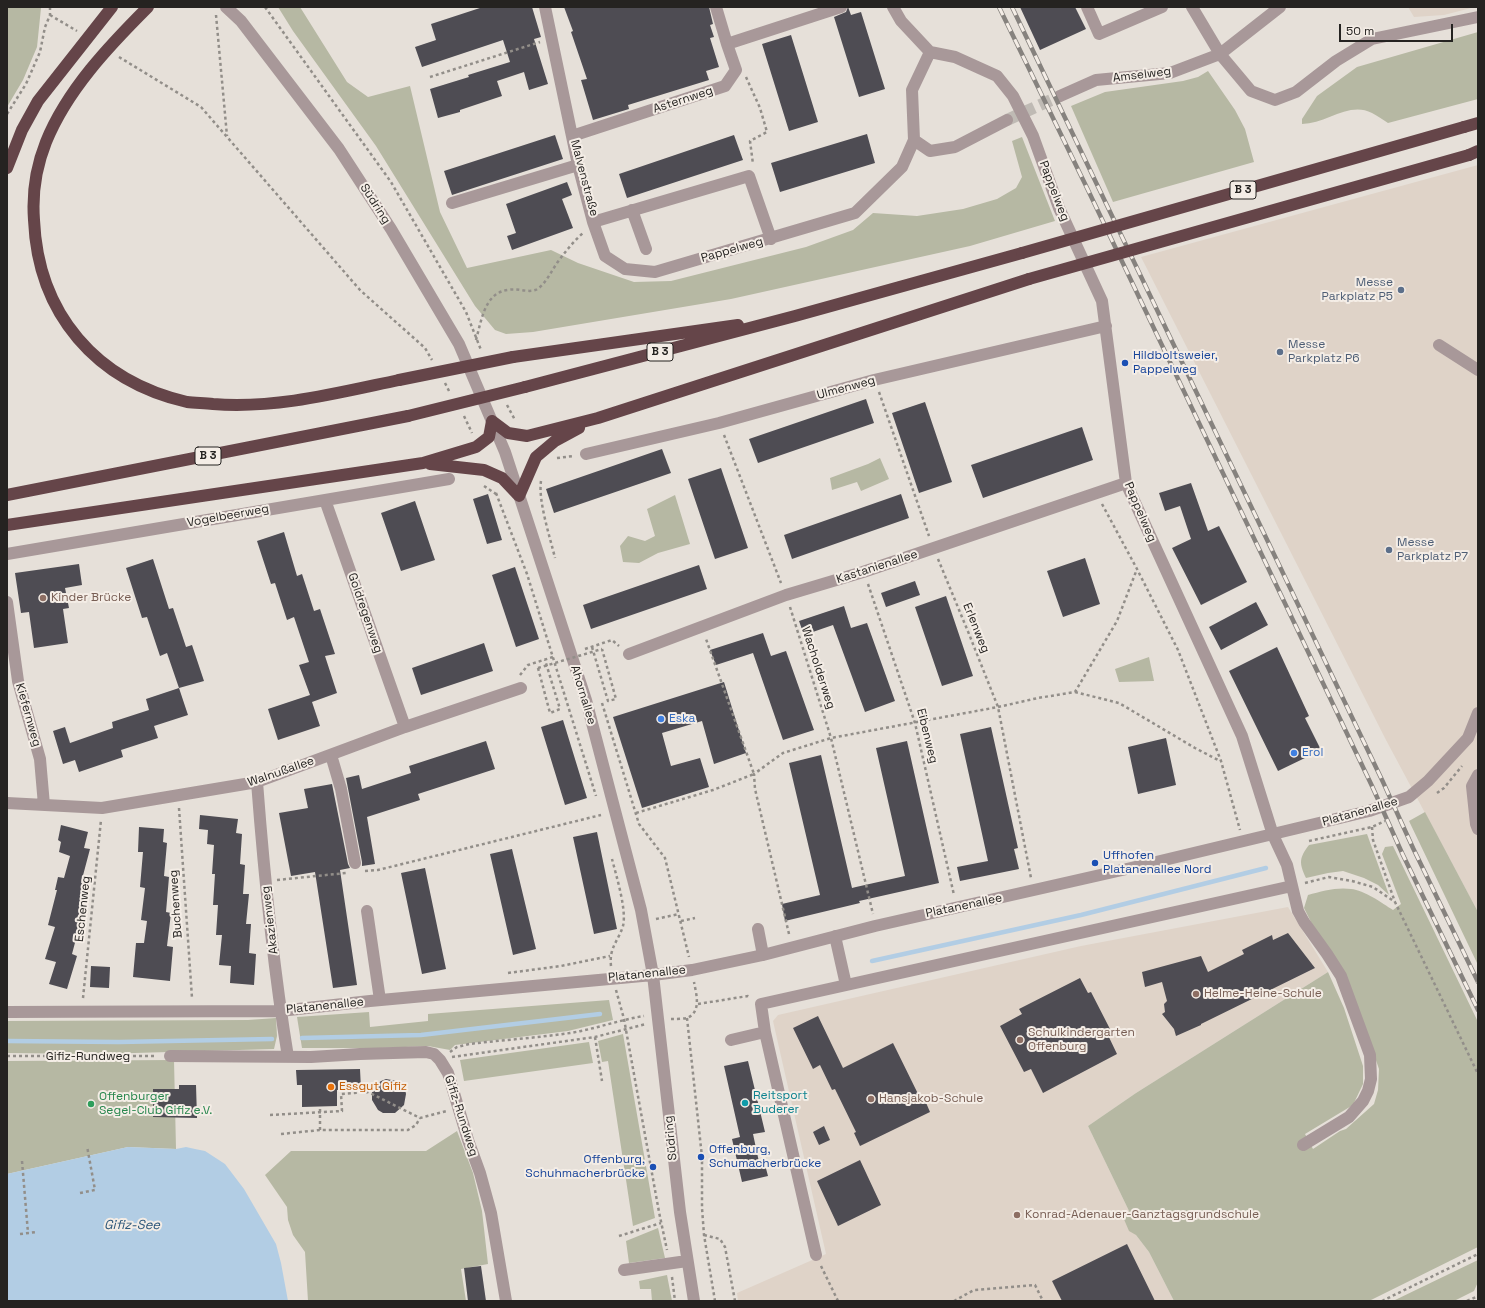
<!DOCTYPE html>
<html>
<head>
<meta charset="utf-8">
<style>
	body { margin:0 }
	#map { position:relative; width:1485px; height:1308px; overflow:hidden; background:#e6e0d9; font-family:"Space Grotesk",sans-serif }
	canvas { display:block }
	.frame { position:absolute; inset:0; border:8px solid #252321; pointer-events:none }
	.scale { position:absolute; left:1339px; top:24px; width:114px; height:18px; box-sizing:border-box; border:2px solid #252321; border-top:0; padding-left:5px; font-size:12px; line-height:14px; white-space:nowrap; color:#252321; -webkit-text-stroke:3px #f4ede6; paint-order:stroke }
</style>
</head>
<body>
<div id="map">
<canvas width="1485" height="1308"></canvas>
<div class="frame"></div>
<div class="scale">50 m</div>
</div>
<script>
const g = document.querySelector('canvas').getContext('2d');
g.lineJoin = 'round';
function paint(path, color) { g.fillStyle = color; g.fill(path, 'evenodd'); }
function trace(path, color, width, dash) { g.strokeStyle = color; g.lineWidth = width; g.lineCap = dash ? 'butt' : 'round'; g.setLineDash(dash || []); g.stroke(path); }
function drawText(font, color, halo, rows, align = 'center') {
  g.font = font + ' "Space Grotesk",sans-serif'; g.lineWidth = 4; g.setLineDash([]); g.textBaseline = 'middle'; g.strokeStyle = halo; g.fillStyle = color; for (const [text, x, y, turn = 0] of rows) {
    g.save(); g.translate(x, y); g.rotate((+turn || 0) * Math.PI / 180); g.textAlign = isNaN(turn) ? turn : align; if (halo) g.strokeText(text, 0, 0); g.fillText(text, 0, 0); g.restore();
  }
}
paint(new Path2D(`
	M1408,7H1475L1444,15L1414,17Z
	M1478,165V912L1386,740L1141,257Z
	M1288,907L1328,972L1136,1093L1088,1126L1130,1213L1136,1235L1149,1252L1174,1301H738L737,1293L826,1254L773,1021L778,1015L1081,946Z`), '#dfd3c8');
paint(new Path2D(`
	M7,7L41,8L37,47L23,80L7,107Z
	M278,7H300L347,82L368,97L410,86L440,212L467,268L551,250L578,263L634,282L671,281L806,247L853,230L873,213L917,216L963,209L997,199L1016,188L1022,177L1012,141L1022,137L1055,221L970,246L731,299L533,332L506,334L495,330L475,306L376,146L293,31Z
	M1478,32V99L1388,123C1383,120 1378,116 1372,113C1349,101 1326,124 1302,124V119L1317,96L1357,67Z
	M1208,71L1235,110L1245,129L1254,162L1113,202L1071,106L1105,92L1183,81L1198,77Z
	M880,458L889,479L861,491L857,482L832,490L830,478L868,464Z
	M675,495L690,544L658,553L639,563L623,562L620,546L628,536L645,541L655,536L647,509Z
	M1149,657L1154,681L1119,682L1115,669Z
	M1425,812L1478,912V965L1409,821Z
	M1367,834L1389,895L1378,885L1364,878L1343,871L1328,873L1306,878C1299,863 1299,858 1309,845Z
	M1393,846L1478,1022V1247L1369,1301H1174L1149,1252L1136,1235L1129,1231L1123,1217L1130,1213L1088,1126L1136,1093L1328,972L1344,1008L1363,1066V1084L1353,1105L1305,1134L1313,1149L1340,1131L1346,1129L1374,1104L1378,1090L1379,1069L1367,1034L1304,908L1308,895C1322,891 1337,887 1351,889C1364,890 1382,903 1393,910L1401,904L1382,854L1385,847Z
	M609,1000L613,1020L568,1031L455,1045L450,1050L428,1046L381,1048H302L297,1017L369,1012L370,1027L428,1021V1014Z
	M276,1018L277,1036L274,1049L99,1054L7,1053V1021L248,1020Z
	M623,1034L655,1218L633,1226L608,1061L602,1062L598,1041Z
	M589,1042L593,1063L464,1081L460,1060Z
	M174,1060L176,1149L128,1147L7,1174V1061Z
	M457,1131L473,1173L482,1211L488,1264L461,1269L466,1301H308L305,1252L293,1235L288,1220L287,1207L265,1175L291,1151H426Z
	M658,1228L665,1258L629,1263L626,1241Z
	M1478,1260V1282L1474,1291L1454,1301H1393Z
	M667,1275L672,1301H652L651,1289H640L639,1281Z`), '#b6b8a3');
paint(new Path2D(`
	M128,1147L176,1149L186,1147L195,1149L205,1151L225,1164L244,1189L276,1244L281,1263L288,1301H7V1174Z`), '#b2cde4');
trace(new Path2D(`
	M872,961L1081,915L1266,868
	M302,1038L421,1035L600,1014
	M7,1041L119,1042L272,1039`), '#b2cde4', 4.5);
paint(new Path2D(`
	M483,7H532L541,37L534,39L548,84L529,90L524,72L497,81L502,96L460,110V112L438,118L430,89L469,77L468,75L510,62L503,40L422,67L415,47L436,40L431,24Z
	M564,7H709L713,24L710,25L714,37L710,38L719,67L706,71L709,80L628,105L629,109L593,120L581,80L587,79L571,32L573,31Z
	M848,7L851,15L861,12L885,89L859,97L834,17L846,12Z
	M1020,7H1075L1086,29L1040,50Z
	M791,35L818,122L789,131L762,44Z
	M867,134L875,163L780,192L771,163Z
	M555,135L563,159L452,195L444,171Z
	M734,135L743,160L627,198L619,174Z
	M567,182L572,195L562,199L573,228L512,250L507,236L516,233L506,204Z
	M866,399L874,423L758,463L749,439Z
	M925,402L952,482L919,493L892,413Z
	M1082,427L1093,460L983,498L971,465Z
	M662,449L671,473L554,513L546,489Z
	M721,468L748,548L715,559L688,479Z
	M1191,483L1208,531L1219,526L1247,582L1201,605L1172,548L1191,539L1180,506L1165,511L1159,493Z
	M488,494L502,540L487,544L473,499Z
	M901,494L909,518L792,559L784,535Z
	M415,501L435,560L401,571L381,513Z
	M284,532L297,576L302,574L314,611L320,609L335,654L325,656L337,693L312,702L320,726L278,740L268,709L310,695L299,665L309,662L294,617L287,620L275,583L271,584L257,541Z
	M1085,558L1100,604L1063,617L1047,571Z
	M153,559L169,609L173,608L186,647L192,645L204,681L179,688L167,653L160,656L147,617L142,618L126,568Z
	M79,564L82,585L65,588L69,608L63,609L68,643L34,648L29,612L21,613L15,573Z
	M699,565L707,589L591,629L583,605Z
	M515,567L539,639L516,647L492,575Z
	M915,581L920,595L886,607L881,593Z
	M946,596L973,676L942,686L915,607Z
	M1256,602L1268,625L1221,650L1209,627Z
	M844,606L851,628L867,623L895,701L865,712L833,625L804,635L799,621Z
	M763,633L771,656L786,651L814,730L783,740L753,653L716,665L710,650Z
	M484,643L493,671L421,695L412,668Z
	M1277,647L1309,716L1305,718L1320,748L1306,754L1307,757L1278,771L1229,671Z
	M724,682L746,753L714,764L702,721L662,733L671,766L700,758L709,787L642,808L613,717Z
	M179,688L188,715L154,726L158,738L121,750L123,757L79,772L75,760L63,764L53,731L65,727L70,743L113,728L112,722L149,710L146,699Z
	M563,720L587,798L565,805L541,727Z
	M991,727L1018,848L1014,849L1019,869L960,881L957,867L988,861L960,734Z
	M1166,738L1176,785L1138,794L1128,747Z
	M486,741L495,769L418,794L420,800L367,817L375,864L362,866V862L346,778L359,775L362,789L411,773L409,766Z
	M907,741L939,883L859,901L860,903L785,921L782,904L820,895L789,763L821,755L852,888L856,887L905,876L876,748Z
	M332,784L348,864L350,868L340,870L357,985L333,988L315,872L291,876L279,813L308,808L304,789Z
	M200,815L238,819L236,833L242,834L240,864L245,865L243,894H249L246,924H251L249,953L256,954L254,985L230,983L231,966L219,965L222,935H216L218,905H213L215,874H212L214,845L207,844L208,830L199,829Z
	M61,825L88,832L84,848L90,849L81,883L87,885L78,918L81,920L72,954L77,956L67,989L49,984L56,962L45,959L55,927L48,925L57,890H55L58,877L64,878L70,856L59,852L61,842L58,840Z
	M139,827L164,829L163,842L167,843L164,876L169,877L166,912L171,913L167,946L173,947L170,981L133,977L136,943H144L147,921L141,920L145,888L140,887L143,852H138Z
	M597,832L617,929L594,934L573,837Z
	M512,849L536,949L513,955L490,854Z
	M425,868L446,969L422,974L401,873Z
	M1288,933L1315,968L1201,1024V1025L1176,1036L1174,1029L1162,1014L1165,1012L1164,1004L1167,1001L1162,982L1145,987L1142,972L1201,956L1208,972L1244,954L1242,950L1272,935L1273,940Z
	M91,966L110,967L109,988L90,987Z
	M1080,978L1088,993L1091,992L1110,1029L1106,1031L1117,1054L1043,1093L1031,1069L1024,1072L1000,1026L1022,1014L1019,1009Z
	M818,1016L843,1068L893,1043L921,1100L924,1098L930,1112L860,1146L854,1133L856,1132L835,1089L832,1090L820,1065L813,1069L793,1028Z
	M748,1061L765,1132L753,1134L759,1162L764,1161L768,1176L742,1182L732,1139L740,1137L724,1066Z
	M360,1069L361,1089L337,1090V1106L302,1107V1085H297L296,1070Z
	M386,1079L397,1081L405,1089L406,1094L404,1105L395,1113H383L378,1110L372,1100V1088L381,1081Z
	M179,1085H196L197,1118L153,1117V1089H179Z
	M824,1126L830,1140L819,1145L813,1132Z
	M860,1160L881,1205L838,1226L817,1181Z
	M1127,1244L1155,1301H1062L1052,1281Z
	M481,1266L486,1301H468L464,1268Z`), '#4e4c53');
trace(new Path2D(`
	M1007,120L1060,96`), '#bfbab4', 12, [12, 6]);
trace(new Path2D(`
	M265,7L391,182L466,312L481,350
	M50,15L77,31
	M216,15L227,136
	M119,57L201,107L360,290L425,348L432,360
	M430,77L540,42
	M746,77L760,108L767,132L750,141L753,164
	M7,114L26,84L40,52L45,27L50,15V7
	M476,340C483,314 486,285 521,290C527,291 534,292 539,288C547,281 551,272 557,263C565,252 573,242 583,233
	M445,383L450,393
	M879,392L929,536
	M507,405L515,420
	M464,416L472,433
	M724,435L781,583
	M557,458L574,456
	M541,481C538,501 550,537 555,558
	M484,486L496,494
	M496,493L527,574L596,796
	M1102,504L1137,569L1178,650L1221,761L1240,830
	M938,559L969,634L998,707L1031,878
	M868,584L915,723L954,895
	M790,607L831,738L873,914
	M592,647L608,701L616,699L602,649
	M585,649L612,640L619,646
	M538,668L550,713L560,709L545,660
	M520,675L528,665L553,657
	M1075,692L1119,703L1195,748L1220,761
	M602,703L639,824L665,858L689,957
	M1437,793L1444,788L1462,766
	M179,808L192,998
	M636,813L713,790L754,774L706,639
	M1372,827L1373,840L1395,902
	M1309,841L1372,827L1385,821
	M365,871L378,870L601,815
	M277,880L346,873
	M1305,883L1329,877L1352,881L1373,887L1395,902L1478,1074
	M656,919L679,914
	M681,921L695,918
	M789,934L755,789L754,774L783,753L831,738L998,707L1038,698L1075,692L1117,621L1137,569
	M611,966C609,947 618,942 623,926C627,910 616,875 612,859
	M508,973L561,966L610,956
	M616,990L624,1019L659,1212L667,1250
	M83,998L101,820
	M698,1004L748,996L750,997
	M687,1018L702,1157V1208L704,1235L715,1301
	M671,1019C675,1019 682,1019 687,1018C702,1012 696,993 694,982
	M595,1037L602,1081
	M450,1052L457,1047L469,1044C502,1040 536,1038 570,1033C595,1029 619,1020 644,1016
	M7,1056H157
	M452,1057L595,1037L646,1024
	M270,1115L342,1111L341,1094L368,1092L420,1118L447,1111
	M320,1130V1107
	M281,1134L320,1130H408L416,1125L420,1118
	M22,1161L28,1233
	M80,1193L95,1190L87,1146
	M20,1234L37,1232
	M704,1235L720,1239L725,1247L735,1301
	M619,1236L661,1223
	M821,1266L838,1301
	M672,1277L675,1301
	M954,1301L974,1290L1035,1285L1043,1301
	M1382,1301L1478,1254
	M1467,1301L1478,1296`), '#928e89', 2.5, [3, 3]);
trace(new Path2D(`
	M226,7L241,21L339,149L391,229L459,344L505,452L586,700L641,910L653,975L680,1212L694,1301
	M545,7L578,165L593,222L749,176L771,239
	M716,7L727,44
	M893,7L901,21L930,52
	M1087,7L1099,34L1162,7
	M1192,7L1220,54L1251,91L1275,100L1296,92L1336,61L1372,39L1478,17
	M930,52L955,57L997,76L1013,96L1033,136L1059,208L1102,301L1126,483L1242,736L1273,835L1287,865L1298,911L1304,922L1327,954L1341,976L1370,1055L1371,1079L1368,1091L1363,1101L1349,1117L1303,1145
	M1060,96L1096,80L1170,73L1220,54L1280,7
	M572,136L725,86L736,70L727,44L841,7
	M914,140L930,151L955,147L1007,120
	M452,203L578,165
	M632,210L646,249
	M593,222L605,256L625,269L655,272L855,213L902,167L914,140L912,90L930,52
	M1439,345L1478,370
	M586,454L719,423L874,380L1106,326
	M325,500L405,727
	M7,554L449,479
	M7,602L18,681L40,759L44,805
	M629,654L786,595L863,572L1126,483
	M331,755L341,789L355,863
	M1478,775L1472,786L1476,824L1478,829
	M257,782C264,874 273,966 288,1057
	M7,803L102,808L257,782L405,727L521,688
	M367,911L380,1000
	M758,929L763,955
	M835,936L846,985
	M7,1012L280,1011L370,1001L653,975L692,970L763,955L875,926L1131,868L1369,811L1409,797L1428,781L1468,738L1478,713
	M731,1040L765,1032
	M170,1056L311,1057L360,1054L426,1052L434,1054L440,1060L448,1073L468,1140L480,1173L491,1213L506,1301
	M816,1255L765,1032L761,1004L1292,886
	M624,1270L687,1261`), '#a89899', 12);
trace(new Path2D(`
	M148,7C109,46 67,90 46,142C36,167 32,193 34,220C38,314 96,381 187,402C195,403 204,403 213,404C276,409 337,393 399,380
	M1464,127L1478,123
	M1469,155L1478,151
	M7,168L22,130L38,101L112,7
	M513,357L738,325
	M525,387L795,316L1022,253
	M430,464L484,470L502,478L519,496L536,457L555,441L579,428
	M7,495L408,416
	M7,525L423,463L476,447L489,437L492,421L508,433L527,436L598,418L1029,279`), '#654549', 12);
const rail = new Path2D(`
	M999,7L1088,190L1372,786L1402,853L1478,1010
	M1012,7L1383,782L1413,848L1478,982`);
trace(rail, '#86827e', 4.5);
trace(rail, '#f4ede6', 3, [9]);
trace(new Path2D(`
	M538,668L602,649`), '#928e89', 2.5, [3, 3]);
trace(new Path2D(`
	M1022,253L1464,127
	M1029,279L1469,155
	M399,380L513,357
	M408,416L525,387`), '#654549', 12);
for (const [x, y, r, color] of [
	[1401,290,4,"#5c6f8a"],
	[1280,352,4,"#5c6f8a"],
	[1125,363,4,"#1a4fb4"],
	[1389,550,4,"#5c6f8a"],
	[43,598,4,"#8d6e63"],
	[661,719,4,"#3f7fe0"],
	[1294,753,4,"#3f7fe0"],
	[1095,863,4,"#1a4fb4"],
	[1196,994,4,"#8d6e63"],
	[1020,1040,4,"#8d6e63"],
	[331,1087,4,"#e8710a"],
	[871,1099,4,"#8d6e63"],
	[745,1103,4,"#0f9aa8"],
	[91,1104,4,"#2e9e5b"],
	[701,1157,4,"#1a4fb4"],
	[653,1167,4,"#1a4fb4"],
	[1017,1215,4,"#8d6e63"]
]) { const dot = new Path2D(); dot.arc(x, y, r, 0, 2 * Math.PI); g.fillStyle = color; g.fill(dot); trace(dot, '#f4ede6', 1.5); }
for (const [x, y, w] of [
	[1243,190,26],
	[660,352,26],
	[208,456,26]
]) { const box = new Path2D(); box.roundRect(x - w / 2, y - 9, w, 18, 3); g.fillStyle = '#f4ede6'; g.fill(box); trace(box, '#252321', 1); }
drawText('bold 11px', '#252321', null, [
	["B 3",1243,190],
	["B 3",660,352],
	["B 3",208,456]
]);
drawText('12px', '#252321', '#f4ede6', [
	["Amselweg",1142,75,-7],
	["Asternweg",683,100,-18],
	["Malvenstraße",584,178,75],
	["Pappelweg",1054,191,69],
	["Südring",375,204,57],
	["Pappelweg",732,250,-16],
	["Ulmenweg",846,388,-15],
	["Pappelweg",1140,512,67],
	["Vogelbeerweg",228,516,-10],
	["Kastanienallee",877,567,-18],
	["Goldregenweg",365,613,71],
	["Erlenweg",976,628,68],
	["Wacholderweg",818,668,72],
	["Ahornallee",583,695,73],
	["Kiefernweg",28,715,74],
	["Eibenweg",927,736,76],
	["Walnußallee",281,772,-19],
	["Platanenallee",1360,812,-16],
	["Buchenweg",176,904,-94],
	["Platanenallee",964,906,-12],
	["Eschenweg",83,909,-84],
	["Akazienweg",270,920,-97],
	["Platanenallee",647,974,-6],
	["Platanenallee",325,1006,-6],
	["Gifiz-Rundweg",88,1057],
	["Gifiz-Rundweg",461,1116,72],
	["Südring",671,1138,-96]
]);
drawText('12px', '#4e5e75', '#f4ede6', [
	["Messe",1393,283,"right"],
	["Parkplatz P5",1393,297,"right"],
	["Messe",1288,345],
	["Parkplatz P6",1288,359],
	["Messe",1397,543],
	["Parkplatz P7",1397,557]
], 'left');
drawText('12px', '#164399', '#f4ede6', [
	["Hildboltsweier,",1133,356],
	["Pappelweg",1133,370],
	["Uffhofen",1103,856],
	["Platanenallee Nord",1103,870],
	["Offenburg,",709,1150],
	["Schumacherbrücke",709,1164],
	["Offenburg,",645,1160,"right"],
	["Schuhmacherbrücke",645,1174,"right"]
], 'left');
drawText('12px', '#785e54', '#f4ede6', [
	["Kinder Brücke",51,598],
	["Helme-Heine-Schule",1204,994],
	["Schulkindergarten",1028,1033],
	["Offenburg",1028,1047],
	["Hansjakob-Schule",879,1099],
	["Konrad-Adenauer-Ganztagsgrundschule",1025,1215]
], 'left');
drawText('12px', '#366cbe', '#f4ede6', [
	["Eska",669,719],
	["Erol",1302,753]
], 'left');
drawText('12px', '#c56008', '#f4ede6', [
	["Essgut Gifiz",339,1087]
], 'left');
drawText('12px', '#0d838f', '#f4ede6', [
	["Reitsport",753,1096],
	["Buderer",753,1110]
], 'left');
drawText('12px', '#27864d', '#f4ede6', [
	["Offenburger",99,1097],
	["Segel-Club Gifiz e.V.",99,1111]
], 'left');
drawText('italic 13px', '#2d577a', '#f4ede6', [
	["Gifiz-See",132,1225]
]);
</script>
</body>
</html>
